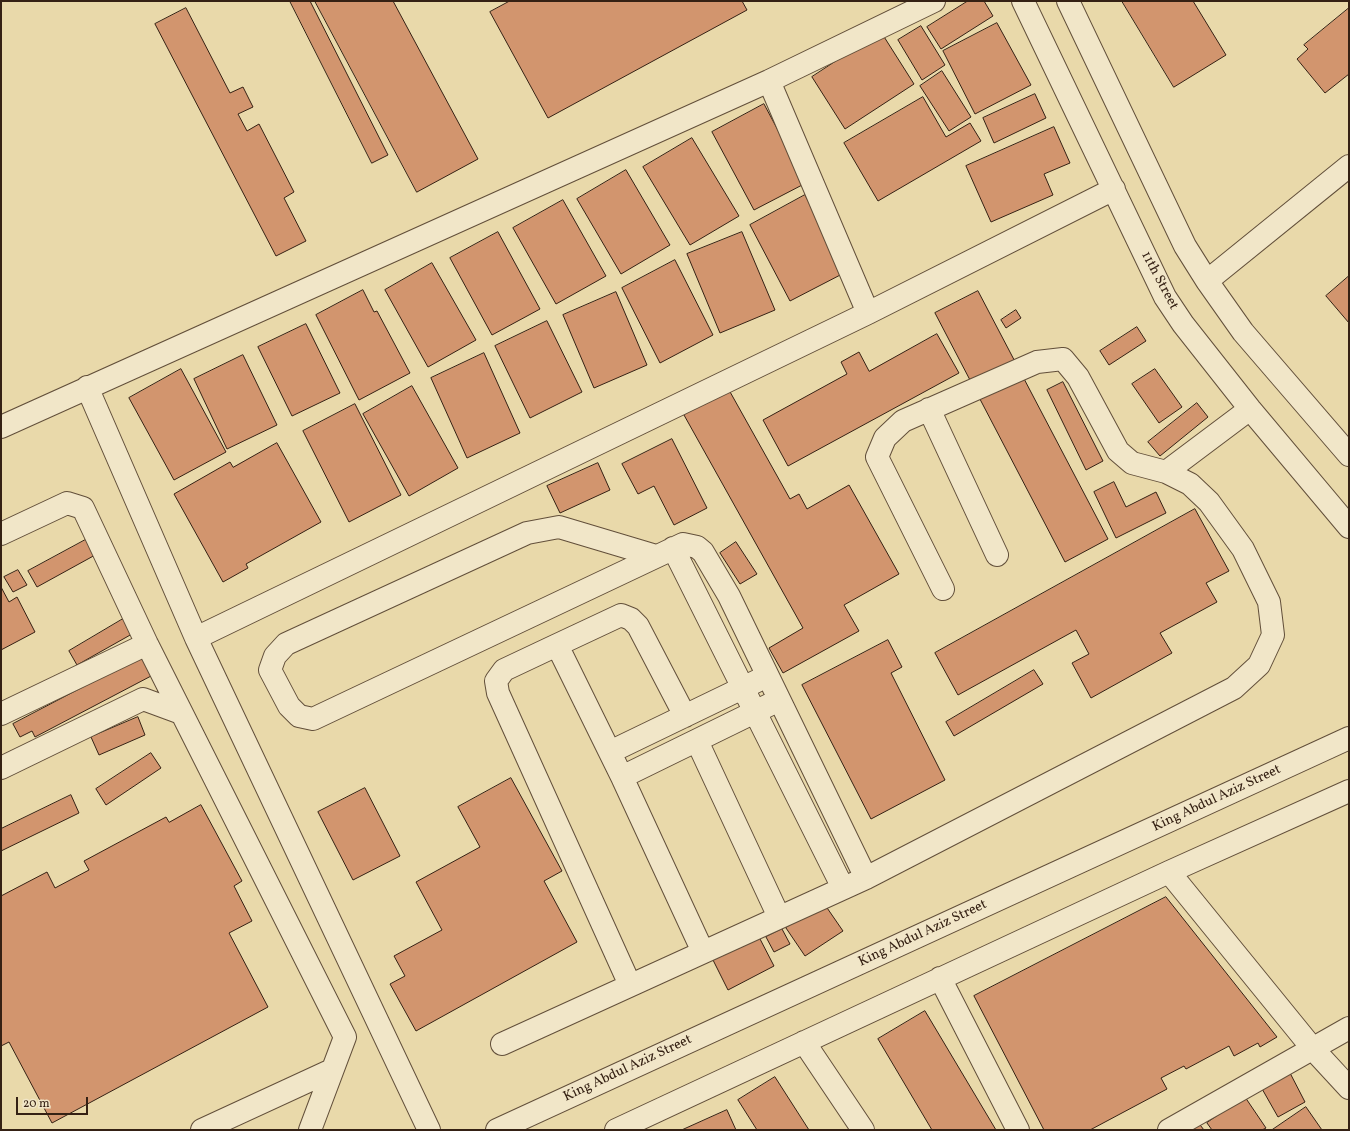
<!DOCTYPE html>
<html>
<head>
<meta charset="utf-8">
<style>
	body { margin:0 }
	#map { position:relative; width:1350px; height:1131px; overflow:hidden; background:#e9d9aa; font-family:Vollkorn,serif }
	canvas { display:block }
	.frame { position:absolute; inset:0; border:2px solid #352114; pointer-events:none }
	.scale { position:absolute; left:16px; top:1097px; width:72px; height:18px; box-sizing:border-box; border:2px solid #352114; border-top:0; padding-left:5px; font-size:12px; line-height:14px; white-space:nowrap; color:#352114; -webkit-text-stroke:3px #f1e6c8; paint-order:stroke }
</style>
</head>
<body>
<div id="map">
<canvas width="1350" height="1131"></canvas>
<div class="frame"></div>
<div class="scale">20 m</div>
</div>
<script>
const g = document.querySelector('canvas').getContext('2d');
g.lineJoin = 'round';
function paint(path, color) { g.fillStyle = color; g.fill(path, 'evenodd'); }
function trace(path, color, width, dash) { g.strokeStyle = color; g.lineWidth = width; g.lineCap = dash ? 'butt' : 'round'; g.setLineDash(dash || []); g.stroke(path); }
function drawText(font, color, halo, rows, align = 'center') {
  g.font = font + ' Vollkorn,serif'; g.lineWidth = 3; g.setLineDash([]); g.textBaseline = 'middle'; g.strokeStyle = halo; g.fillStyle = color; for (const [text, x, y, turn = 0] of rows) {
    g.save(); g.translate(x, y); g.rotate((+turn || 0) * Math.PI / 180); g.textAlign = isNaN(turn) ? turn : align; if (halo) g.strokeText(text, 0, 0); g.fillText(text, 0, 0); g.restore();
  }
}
const building = new Path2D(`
	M290,1H310L388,155L372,163Z
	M315,1H393L478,159L417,192Z
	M510,1H742L747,10L548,118L490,12Z
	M968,1H984L993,16L941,49L927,27Z
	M1122,1H1193L1226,55L1174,87Z
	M186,8L230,93L243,87L253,107L238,114L247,131L259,124L294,192L284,198L306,241L276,256L155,24Z
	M1349,8V74L1325,93L1297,59L1308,49L1304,45Z
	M997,23L1031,85L975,114L943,51Z
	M921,26L945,65L922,80L898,40Z
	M881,32L914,84L845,129L812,77Z
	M942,71L971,117L949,131L920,86Z
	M1035,94L1046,118L994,143L983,118Z
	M923,97L946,137L970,123L981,141L878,201L844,143Z
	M764,104L806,183L754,210L712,132Z
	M1054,127L1070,163L1044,174L1053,195L991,222L966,166Z
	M692,138L739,216L690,245L643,167Z
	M626,170L670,245L621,274L577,199Z
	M805,195L846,272L790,301L750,225Z
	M563,200L606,276L556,304L513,228Z
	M498,232L540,309L492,335L450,258Z
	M742,232L775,310L720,333L687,254Z
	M675,260L713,335L660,363L622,288Z
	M432,263L476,340L428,367L385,290Z
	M1349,276V323L1326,296Z
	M363,290L374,312L377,311L410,373L359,400L316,315Z
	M978,291L1108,539L1065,562L935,313Z
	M616,292L647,365L594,388L563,315Z
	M1016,310L1021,318L1006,328L1001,320Z
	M547,321L582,392L530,418L495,346Z
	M306,324L340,393L292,416L258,347Z
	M1137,327L1146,341L1109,365L1100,351Z
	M937,334L959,373L788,466L763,420L847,374L841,362L859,352L869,371Z
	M484,353L520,433L467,458L431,378Z
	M243,355L277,425L227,449L194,379Z
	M181,369L226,452L174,480L129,398Z
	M1155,369L1182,407L1159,423L1132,384Z
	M1063,382L1103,461L1086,470L1047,390Z
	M412,386L458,468L409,496L363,414Z
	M729,390L790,499L799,494L807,509L849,485L899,574L844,605L859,631L783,673L769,648L803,628L684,415Z
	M1197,403L1208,417L1160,456L1148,442Z
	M355,404L401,495L349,522L303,431Z
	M672,439L707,508L674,525L654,486L638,494L622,464Z
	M277,443L321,522L246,564L248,568L223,582L174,494L230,462L233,467Z
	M598,463L610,490L560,513L547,486Z
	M1114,482L1126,507L1156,492L1166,513L1116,538L1094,492Z
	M1195,509L1229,571L1206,583L1217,602L1160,633L1172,653L1091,698L1072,663L1089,654L1076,630L958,695L935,653Z
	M89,538L97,554L37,587L28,571Z
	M736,542L757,574L740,584L720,553Z
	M18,570L27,585L13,592L4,577Z
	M1,587L9,602L17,597L35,632L1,650Z
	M123,619L132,634L77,665L69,651Z
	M888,640L902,667L891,673L945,780L871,819L802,685Z
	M143,656L153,675L35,737L32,731L20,737L13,724Z
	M1034,670L1043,684L954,736L946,722Z
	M138,717L145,735L99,755L91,737Z
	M151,753L161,768L106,805L96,789Z
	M511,778L562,871L544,881L577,942L416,1031L390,984L405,976L394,956L442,930L416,882L480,847L458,807Z
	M365,788L400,856L353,880L318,812Z
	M71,795L79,813L1,851V829Z
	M201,805L242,881L234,886L252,921L229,933L268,1007L52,1123L9,1042L1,1046V896L47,872L55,888L89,870L84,861L166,817L169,822Z
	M1166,897L1277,1037L1260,1047L1258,1043L1234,1056L1229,1046L1186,1069L1184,1066L1161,1078L1167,1089L1090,1130H1044L974,996Z
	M823,902L843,931L805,956L786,928Z
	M782,929L790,944L774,952L766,937Z
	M759,937L774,966L728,990L713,960Z
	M925,1011L996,1130H932L878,1039Z
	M1289,1071L1305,1102L1278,1117L1261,1087Z
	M775,1077L809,1130H757L738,1100Z
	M1245,1097L1266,1128L1262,1130H1212L1207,1123Z
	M1306,1107L1322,1130H1272Z
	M727,1110L736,1130H682Z
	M1197,1121L1204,1130H1184Z`);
paint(building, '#d2956e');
trace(building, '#352114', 1);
const minor = new Path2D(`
	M1023,1L1165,297L1183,324L1250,409L1349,527
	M1068,1L1185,246L1207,281L1243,332L1349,455
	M769,81L868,313
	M1207,281L1349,166
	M87,387L196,638L429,1130
	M929,409L997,555
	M1,427L769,81L934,1
	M1166,472L1250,409
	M1,534L67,503L83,508L147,644L345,1037L310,1130
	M673,548L843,888
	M656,556L559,527L527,533L286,644L275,656L270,670L289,706L299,716L313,719L683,544L697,547L703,552L729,596L866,878
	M196,638L868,313L1114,189
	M557,645L621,615L631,619L638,626L685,716
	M1,714L147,644
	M697,741L779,917
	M610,752L757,681
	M1,768L143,699L181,713
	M622,777L769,705
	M1169,872L1313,1049L1349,1088
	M940,978L1018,1130
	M630,985L498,693L496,681L504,670L557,645L622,777L703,952
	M804,1042L863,1130
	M502,1044L866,878L1234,688L1259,665L1273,635L1269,602L1243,549L1209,502L1190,484L1166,472L1132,463L1118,451L1078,377L1063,359L1037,362L903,421L885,438L877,457L943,589
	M202,1130L332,1070
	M497,1130L1349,738
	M616,1130L1169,872L1349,791
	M1169,1130L1349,1028`);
trace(minor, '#624f3a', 24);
trace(minor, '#f1e6c8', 22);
drawText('14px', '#352114', '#f1e6c8', [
	["11th Street",1159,281,62],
	["King Abdul Aziz Street",1217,799,-25],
	["King Abdul Aziz Street",923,934,-25],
	["King Abdul Aziz Street",628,1069,-25]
]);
</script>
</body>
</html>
